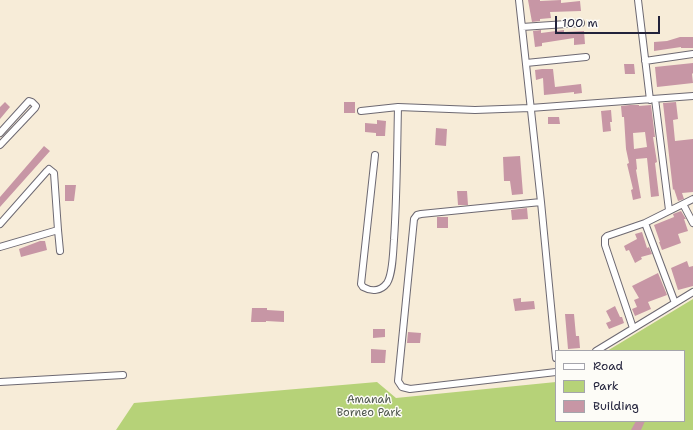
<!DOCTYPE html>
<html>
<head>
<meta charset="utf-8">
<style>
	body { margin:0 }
	#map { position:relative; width:693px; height:430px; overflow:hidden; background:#f7ecd8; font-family:"Shantell Sans",sans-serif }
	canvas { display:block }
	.legend { position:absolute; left:555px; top:350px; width:130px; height:72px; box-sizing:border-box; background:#fdfcf7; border:1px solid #a5a5ac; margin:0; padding:5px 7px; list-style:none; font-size:12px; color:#22223b }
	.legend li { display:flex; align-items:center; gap:8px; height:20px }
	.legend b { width:20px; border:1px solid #a5a5ac }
	.scale { position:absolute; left:555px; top:16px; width:105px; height:18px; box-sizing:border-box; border:2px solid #22223b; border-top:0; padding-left:5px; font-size:12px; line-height:14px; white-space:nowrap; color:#22223b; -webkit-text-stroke:3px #fdfcf7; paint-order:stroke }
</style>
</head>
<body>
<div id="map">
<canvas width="693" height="430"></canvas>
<ul class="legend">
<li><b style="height:5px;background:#fff"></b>Road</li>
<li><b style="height:11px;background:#b6d278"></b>Park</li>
<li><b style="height:11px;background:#c796a5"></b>Building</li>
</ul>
<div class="scale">100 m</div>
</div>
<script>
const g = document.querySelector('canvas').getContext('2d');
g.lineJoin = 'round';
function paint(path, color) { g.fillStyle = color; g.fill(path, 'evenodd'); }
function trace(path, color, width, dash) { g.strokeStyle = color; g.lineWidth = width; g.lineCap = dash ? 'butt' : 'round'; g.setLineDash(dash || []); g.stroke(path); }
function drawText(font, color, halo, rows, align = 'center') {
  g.font = font + ' "Shantell Sans",sans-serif'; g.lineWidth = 3; g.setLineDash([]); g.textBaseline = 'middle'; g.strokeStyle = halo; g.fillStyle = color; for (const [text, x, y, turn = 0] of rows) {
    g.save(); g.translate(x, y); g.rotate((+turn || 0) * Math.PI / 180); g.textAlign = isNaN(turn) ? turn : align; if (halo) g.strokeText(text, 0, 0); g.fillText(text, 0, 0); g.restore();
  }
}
paint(new Path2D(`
	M693,299V430H116L134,403L377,382L396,398L556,382V421H684V351H607Z`), '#b6d278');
paint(new Path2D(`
	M528,0H540V1L561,0V3L580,1L581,11L550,12L551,18L540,19V21L532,22Z
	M541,30V33L564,30V32L584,31L585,44L574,45V38L542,43V46L535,47L533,31Z
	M680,37H693V48H681V47L654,51V42L667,41Z
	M693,63V73L692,74L693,83L657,87L655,67Z
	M624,64H634L635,74H625Z
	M542,69H553L555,87L581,84L582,93L574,94V92L544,95L543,78L536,80L535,70Z
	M5,102L10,107L0,119V107Z
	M344,102H355V113H344Z
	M676,102L678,119L673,120L675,141L693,139V192L682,193L684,199L678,201L674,189L673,190L663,103Z
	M630,105H639V106L651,105L655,137H653L657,162L655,163L659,196L651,197L647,158L636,159L637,169L636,170L641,198L633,200L631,190L633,189L627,164L629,163L626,149L624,117H622L621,106ZM645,132L647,147L634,149L633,133Z
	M611,110L612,122H610L611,131L603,132L601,111Z
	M548,117H559L560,124H548Z
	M377,120L386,121L385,136H376V133L365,132V123L377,124Z
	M436,128L447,129L446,146L435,145Z
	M44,146L50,151L0,207V197Z
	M520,156L523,194L512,195L510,181H504L503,157Z
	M65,185H76L74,201H65Z
	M457,191H467L468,205H458Z
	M527,208L528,219L512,220L511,210Z
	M681,211L686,219H684L688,231L678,234L681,243L662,250L659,242H660L654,225L674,217L673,214Z
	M437,217H448V228H437Z
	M642,232L647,248L649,247L652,254L641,257L642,259L635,263L629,250L626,251L624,246L637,239L635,234Z
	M40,241H45L47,250L21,257L19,249Z
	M687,261L689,267L693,266V286L678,290L671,268Z
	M658,273L667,295L648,302L651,309L635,316L632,309L637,307L634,300L639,298L632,286Z
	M521,298V302L534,301L535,309L515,311L513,299Z
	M615,306L620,317H622L624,323L609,329L606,323L611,321L606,311Z
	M252,308H267V310L284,311V322L266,321V322H251Z
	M565,314H574L576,336H579L580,348L568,349Z
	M373,329H385V337L373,338Z
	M408,332L421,333L420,343H407Z
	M371,349L386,350L385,363H371Z
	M636,421H645L641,430H631Z`), '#c796a5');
const minor = new Path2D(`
	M519,0L541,202L556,358
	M638,0L650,100
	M522,27L581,23
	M645,61L693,54
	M526,63L586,57
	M655,99L669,210
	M361,111L398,107L475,110L530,108L693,96
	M0,133L29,101L32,102L36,106L35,108L0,145
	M375,155L361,284L363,287C372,292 381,291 387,283C393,274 393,251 394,240C397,196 397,152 398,107
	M541,202L421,214L417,215L414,219L398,381L402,387L410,389L556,372
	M683,204L693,223
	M645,223L675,303
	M0,224L47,171L49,169L54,173L58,230L0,247
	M58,230L60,251
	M633,328L605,245V238L607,236L645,223L693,199
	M596,351L693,292
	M0,382L123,375`);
trace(minor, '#6d6972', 8);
trace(minor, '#fff', 6);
drawText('11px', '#4e574d', '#fdfcf7', [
	["Amanah",369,400],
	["Borneo Park",369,413]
]);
</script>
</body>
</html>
